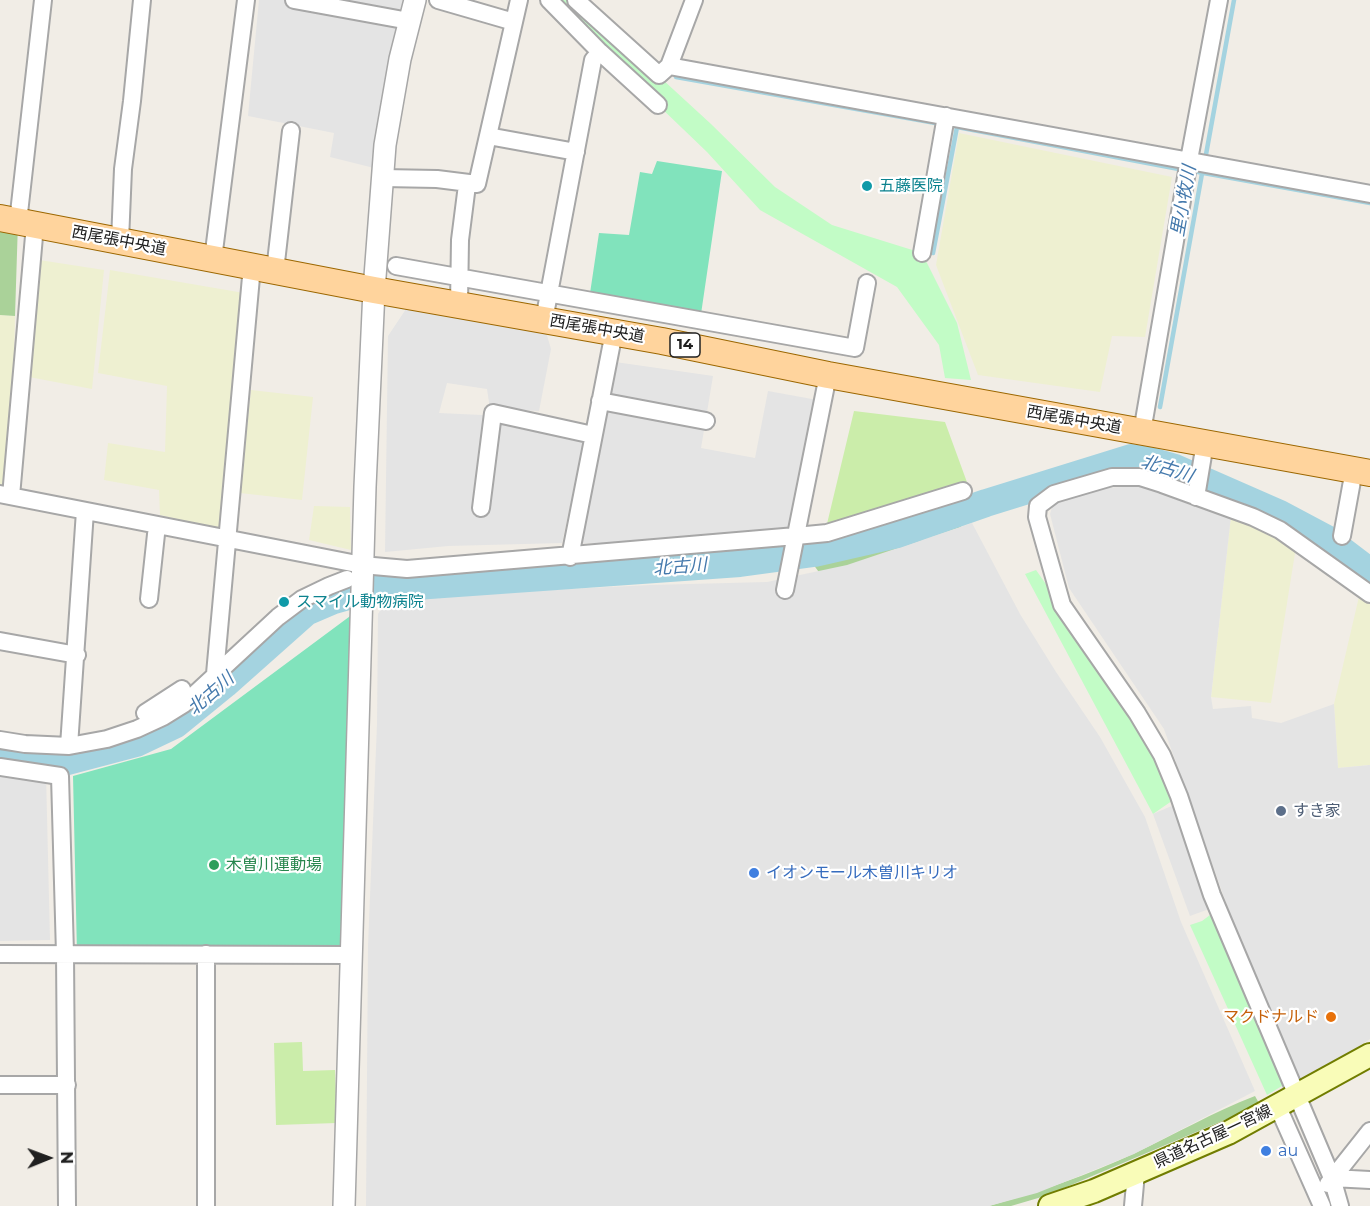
<!DOCTYPE html>
<html>
<head>
<meta charset="utf-8">
<style>
	body { margin:0 }
	#map { position:relative; width:1370px; height:1206px; overflow:hidden; background:#f1ede6; font-family:Montserrat,sans-serif }
	canvas { display:block }
	.north { position:absolute; left:18px; top:1128px; width:60px; height:60px; -webkit-text-stroke:4px #fff; paint-order:stroke; rotate:89deg; font-size:16px; font-weight:700; line-height:24px; text-align:center; color:#202020 }
	.north::after { content:''; display:block; margin:auto; width:21px; height:27px; background:#202020; clip-path:polygon(50% 0,100% 100%,50% 72%,0 100%) }
</style>
</head>
<body>
<div id="map">
<canvas width="1370" height="1206"></canvas>
<div class="north">N</div>
</div>
<script>
const g = document.querySelector('canvas').getContext('2d');
g.lineJoin = 'round';
function paint(path, color) { g.fillStyle = color; g.fill(path, 'evenodd'); }
function trace(path, color, width, dash) { g.strokeStyle = color; g.lineWidth = width; g.lineCap = dash ? 'butt' : 'round'; g.setLineDash(dash || []); g.stroke(path); }
function drawText(font, color, halo, rows, align = 'center') {
  g.font = font + ' Montserrat,"Noto Sans JP",sans-serif'; g.lineWidth = 4.5; g.setLineDash([]); g.textBaseline = 'middle'; g.strokeStyle = halo; g.fillStyle = color; for (const [text, x, y, turn = 0] of rows) {
    g.save(); g.translate(x, y); g.rotate((+turn || 0) * Math.PI / 180); g.textAlign = isNaN(turn) ? turn : align; if (halo) g.strokeText(text, 0, 0); g.fillText(text, 0, 0); g.restore();
  }
}
paint(new Path2D(`
	M959,133L1172,177L1145,337L1112,336L1100,392L978,375L936,265Z
	M39,260L104,270L92,389L29,377Z
	M110,270L244,293L221,529L160,515L159,490L104,480L108,443L165,452L167,386L98,373Z
	M0,315L15,316L11,496L0,488Z
	M251,390L313,397L302,500L240,493Z
	M314,506L350,507L351,550L309,540Z
	M1231,516L1280,530L1296,547L1271,703L1211,697Z
	M1361,588L1370,595V765L1338,768L1334,704Z`), '#eef0d1');
paint(new Path2D(`
	M854,411L945,422L968,485L826,528Z
	M302,1042L303,1071L335,1070L337,1123L276,1125L274,1043Z`), '#cbedaa');
paint(new Path2D(`
	M0,218L18,222L15,316L0,315Z
	M958,520L961,527L926,538L910,546L821,575L813,564L909,538Z
	M1255,1096L1260,1105L1045,1196L1011,1206H989C1038,1192 1089,1175 1135,1153C1176,1134 1213,1112 1255,1096Z`), '#aad299');
paint(new Path2D(`
	M556,0H576L711,124L775,187L832,225L922,253L957,323L971,380L945,378L939,345L897,287L760,210L707,152L658,105Z
	M1036,570L1137,713L1179,796L1153,814L1025,574Z
	M1214,912L1292,1080L1267,1095L1190,925L1202,921Z`), '#c2fcc6');
paint(new Path2D(`
	M657,161L722,171L701,314L589,300L599,233L629,235L640,172L652,174Z
	M361,608L350,955L77,954L73,776L171,749Z`), '#81e3bc');
paint(new Path2D(`
	M259,0H404L384,85L374,168L330,157L334,133L248,116Z
	M414,297L546,332L551,349L539,411L490,409L487,389L447,383L439,413L482,415L586,433L562,543L448,546L385,552L388,336Z
	M608,361L713,376L701,448L755,458L768,391L823,401L796,536L572,544Z
	M1145,486L1231,516L1211,697L1213,709L1251,706L1252,718L1281,723L1334,704L1338,768L1370,765V1039L1306,1081L1298,1079L1250,970L1164,729L1069,588L1050,514L1053,504L1100,488Z
	M972,523L1020,614L1056,672L1100,737L1145,817L1181,922L1255,1091L1134,1154L1037,1193L989,1206H366L368,946L377,724L378,614L387,600L442,595L651,585L767,582L847,565Z
	M0,767L46,774L50,940L0,941Z
	M1181,802L1209,909L1190,916L1153,814Z`), '#e4e4e4');
trace(new Path2D(`
	M676,77L941,124
	M1205,160L1234,0
	M1198,172L1370,203
	M933,253L957,127L1184,170
	M1160,407L1203,168`), '#a4d3e0', 4.5);
trace(new Path2D(`
	M0,756L25,761L64,762L136,743L176,724L225,684L306,612L334,600L373,589L740,563L814,553L897,534L986,503L1131,458L1150,461L1175,468L1280,514L1327,539L1370,572`), '#a4d3e0', 28);
const minor = new Path2D(`
	M294,0L409,21
	M438,0L514,22
	M549,0L600,52L658,105
	M576,0L659,75L669,66L694,0
	M669,66L1370,194
	M488,136L576,152
	M383,178L437,179L477,184L519,0
	M18,222L43,0
	M120,241L123,169L132,101L142,0
	M922,253L946,116
	M213,259L246,0
	M396,266L855,348L867,283
	M275,271L291,131
	M459,304L460,240L467,185
	M544,320L593,60L600,52
	M600,401L706,421
	M1142,432L1189,160L1219,0
	M0,494L362,565L407,569L796,536L827,533L963,491
	M11,496L35,225
	M1196,497L1205,443
	M481,508L493,413L593,435
	M1342,536L1354,470
	M570,557L614,332
	M785,590L828,375
	M149,599L157,525
	M0,641L77,655
	M215,674L252,266
	M145,713L182,689
	M0,740L25,744L69,746L85,511
	M69,746L107,739L137,729L163,717L184,704L278,617L302,599L329,586L347,579
	M0,767L60,776L65,954L67,1206
	M0,954L350,955
	M206,954V1206
	M0,1085H67
	M1278,1107L1322,1206
	M1332,1178L1370,1180
	M1328,1184L1370,1131
	M1133,1206L1136,1173
	M1340,1206L1332,1178L1212,895L1179,796L1162,755L1137,713L1062,605L1037,517L1038,506L1054,494L1112,477H1140L1162,484L1253,517L1280,530L1370,594`);
const tertiary = new Path2D(`
	M344,1206L365,487L374,290L385,145L400,59L415,0`);
const secondary = new Path2D(`
	M1050,1206L1094,1191L1228,1133L1370,1055`);
const primary = new Path2D(`
	M0,218L374,290L662,341L828,375L1370,473`);
trace(minor, '#a7a7a7', 20);
trace(tertiary, '#a7a7a7', 24);
trace(secondary, '#717d00', 26);
trace(primary, '#9c6700', 28);
trace(minor, '#fff', 16);
trace(tertiary, '#fff', 21);
trace(secondary, '#f9fcb8', 22);
trace(primary, '#ffd49d', 26);
for (const [x, y, r, color] of [
	[867,186,6,"#0f9aa8"],
	[284,602,6,"#0f9aa8"],
	[1281,811,6,"#5c6f8a"],
	[214,865,6,"#2e9e5b"],
	[754,873,6,"#3f7fe0"],
	[1331,1017,6,"#e8710a"],
	[1266,1151,6,"#3f7fe0"]
]) { const dot = new Path2D(); dot.arc(x, y, r, 0, 2 * Math.PI); g.fillStyle = color; g.fill(dot); trace(dot, '#fff', 2); }
for (const [x, y, w] of [
	[685,345,30]
]) { const box = new Path2D(); box.roundRect(x - w / 2, y - 12, w, 24, 4.5); g.fillStyle = '#fff'; g.fill(box); trace(box, '#202020', 1.5); }
drawText('bold 15px', '#202020', null, [
	["14",685,345]
]);
drawText('16px', '#0d838f', '#fff', [
	["五藤医院",879,186],
	["スマイル動物病院",296,602]
], 'left');
drawText('16px', '#202020', '#fff', [
	["西尾張中央道",119,241,11],
	["西尾張中央道",597,329,10],
	["西尾張中央道",1074,420,10],
	["県道名古屋一宮線",1213,1137,-25]
]);
drawText('16px', '#4e5e75', '#fff', [
	["すき家",1293,811]
], 'left');
drawText('16px', '#27864d', '#fff', [
	["木曽川運動場",226,865]
], 'left');
drawText('16px', '#366cbe', '#fff', [
	["イオンモール木曽川キリオ",766,873],
	["au",1278,1151]
], 'left');
drawText('16px', '#c56008', '#fff', [
	["マクドナルド",1319,1017]
], 'right');
drawText('italic 18px', '#4479ac', '#fff', [
	["里小牧川",1184,201,-80],
	["北古川",1167,469,17],
	["北古川",680,567,-4],
	["北古川",211,694,-41]
]);
</script>
</body>
</html>
